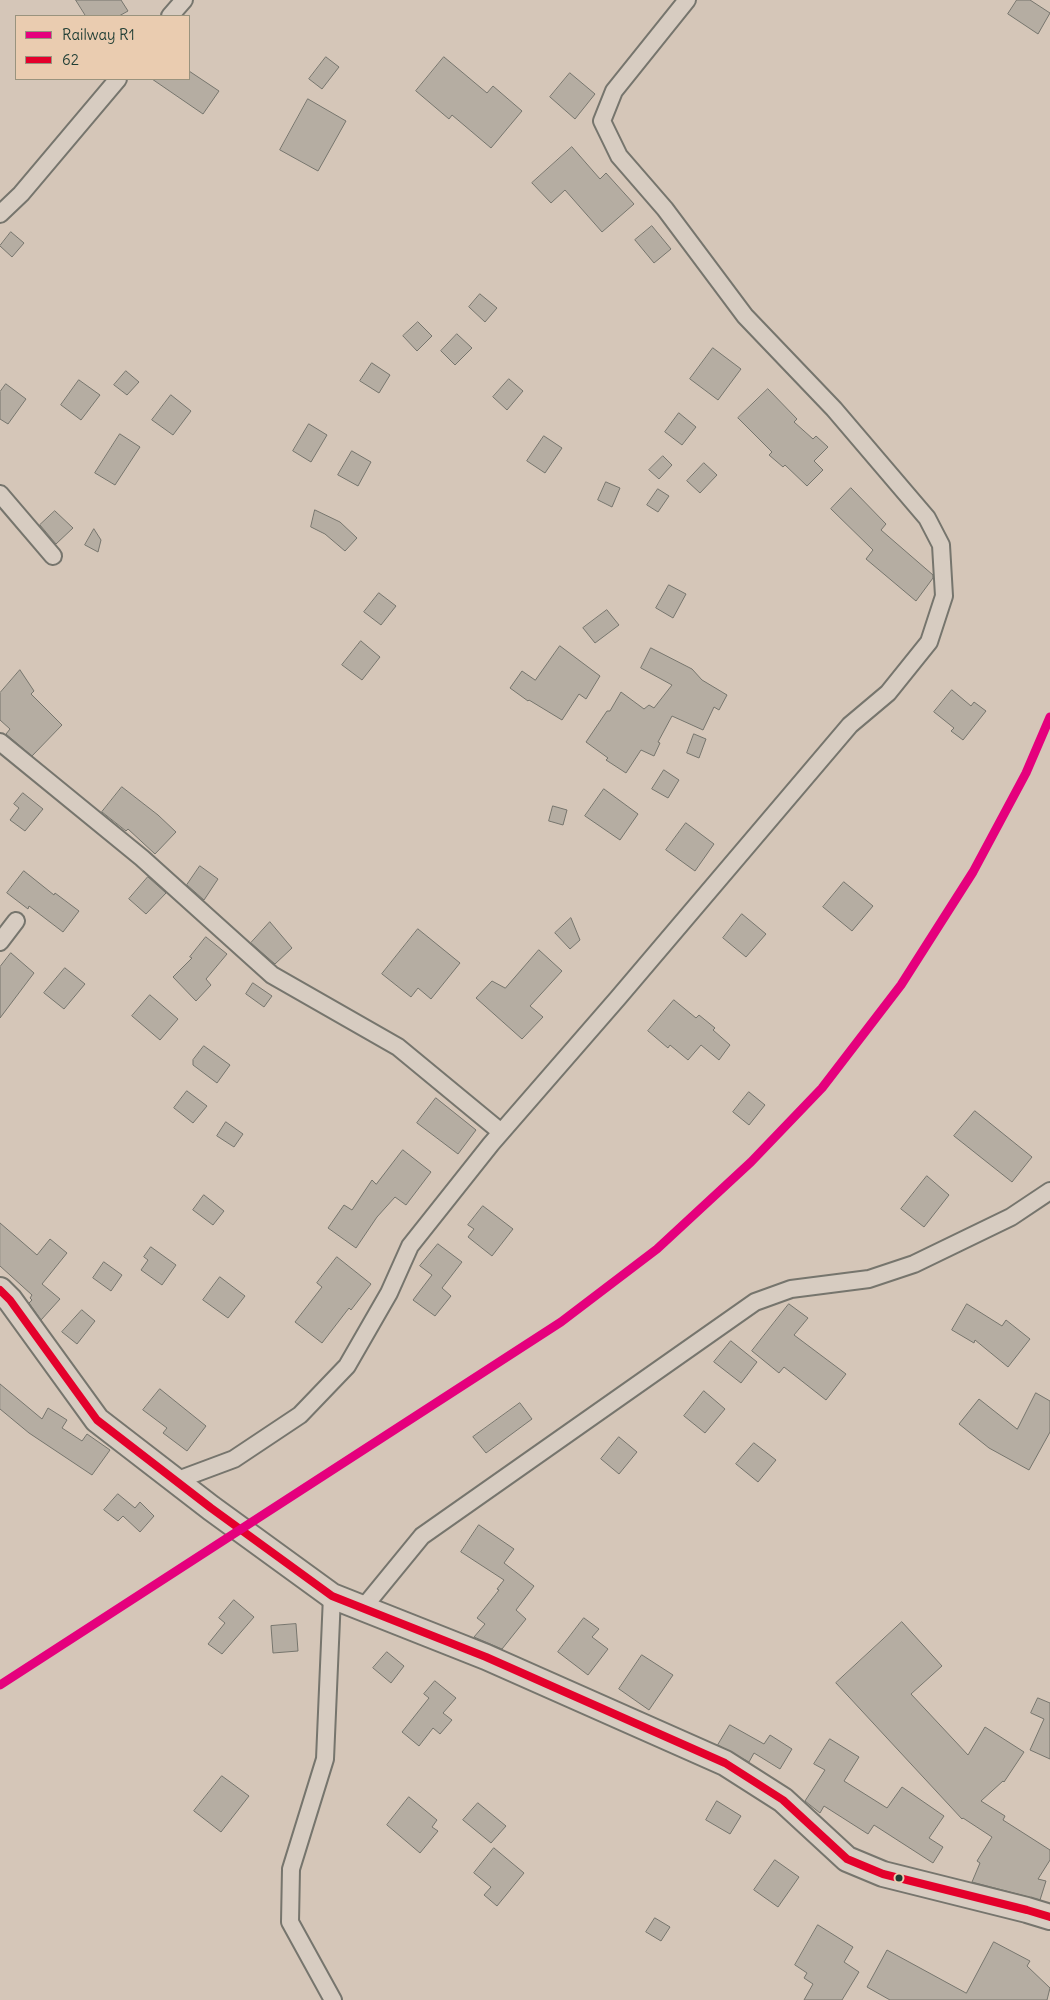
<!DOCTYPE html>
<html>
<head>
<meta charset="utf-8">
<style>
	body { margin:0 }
	#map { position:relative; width:1050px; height:2000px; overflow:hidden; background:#d5c6b8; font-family:Delius,sans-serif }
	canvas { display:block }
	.legend { position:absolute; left:15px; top:15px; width:175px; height:65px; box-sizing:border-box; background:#eaccb0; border:1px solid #99937e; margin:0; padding:6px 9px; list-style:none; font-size:15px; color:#1f3d34 }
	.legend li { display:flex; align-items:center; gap:10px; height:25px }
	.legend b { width:25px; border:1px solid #99937e }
</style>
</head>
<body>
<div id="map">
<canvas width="1050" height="2000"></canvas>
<ul class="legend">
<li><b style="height:6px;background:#e5007d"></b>Railway R1</li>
<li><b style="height:6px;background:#e4002b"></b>62</li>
</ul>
</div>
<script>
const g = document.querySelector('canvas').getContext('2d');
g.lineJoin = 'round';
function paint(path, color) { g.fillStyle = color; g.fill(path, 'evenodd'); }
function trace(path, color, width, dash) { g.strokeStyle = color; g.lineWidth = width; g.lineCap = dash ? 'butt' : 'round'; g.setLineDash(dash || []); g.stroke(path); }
const building = new Path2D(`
	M76,0H121L128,11L119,16H86Z
	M1017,0H1030L1050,13L1038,34L1008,14Z
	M326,57L339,67L322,89L309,79Z
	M444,57L487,93L493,86L522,111L491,148L452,115L449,119L416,91Z
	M189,71L219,91L203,114L152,79H189Z
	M570,73L595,94L575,119L550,97Z
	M308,99L346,121L318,171L280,150Z
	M572,147L600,179L606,173L634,204L602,232L565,190L551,203L532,183Z
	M652,226L671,249L654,263L635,240Z
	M11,232L24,243L12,257L0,246Z
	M480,294L497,308L485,322L469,307Z
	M418,322L432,336L417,351L403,336Z
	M457,334L472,348L455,365L441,351Z
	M713,348L741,369L718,400L690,379Z
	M372,363L390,375L379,393L360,381Z
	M126,371L139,382L127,395L114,385Z
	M509,379L523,391L507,410L493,397Z
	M79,380L100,395L81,420L61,405Z
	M6,384L26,399L8,424L0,419V392Z
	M768,389L797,419L794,422L813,439L816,436L828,447L814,461L823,470L807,486L785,465L783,467L769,455L772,452L738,418Z
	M171,395L191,411L173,435L152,420Z
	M679,413L696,427L682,445L665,432Z
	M309,424L327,435L311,462L293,451Z
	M120,434L140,447L115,485L95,473Z
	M544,436L562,448L545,473L527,461Z
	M352,451L371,462L358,486L338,475Z
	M663,456L672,465L659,479L649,470Z
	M704,463L717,475L700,493L687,481Z
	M606,482L620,488L612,507L598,500Z
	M851,488L886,524L881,530L933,575V578L916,601L866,559L873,550L831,509Z
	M658,489L669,496L658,512L647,505Z
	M315,510L340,522L357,538L345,551L325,534L311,527Z
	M55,511L73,528L56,544L40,525Z
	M94,529L101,540L98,552L85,545Z
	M669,585L686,594L673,618L656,608Z
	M379,593L396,606L381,625L364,612Z
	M607,610L619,625L595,643L583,628Z
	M361,641L380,657L362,680L342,665Z
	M560,646L600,676L586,699L579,694L562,720L529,700L528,701L510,688L522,671L535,680Z
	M651,648L692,669L702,680L727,695L719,710L714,707L703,730L672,716L658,742L660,743L654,756L641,750L626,773L606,760L608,758L586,742L607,711H610L621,692L644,709L649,705L654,708L672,685L641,668Z
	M20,670L34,691L31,694L62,725L32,756L6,734L10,729L0,720V693Z
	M952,690L971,706L974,702L986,711L963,740L951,731L954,728L934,712Z
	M694,734L706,739L699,758L687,753Z
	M664,770L679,780L668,798L652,789Z
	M122,787L158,815L176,832L155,854L128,829L126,831L102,812Z
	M604,789L638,814L620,840L585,816Z
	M23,793L43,809L25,831L10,820L19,808L14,804Z
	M553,806L567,810L563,825L549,821Z
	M686,823L714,844L695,871L666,850Z
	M200,866L218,879L204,900L187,885Z
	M24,871L54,895L55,893L79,911L63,932L29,906L28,909L7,893Z
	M148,877L166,893L146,914L129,899Z
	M844,882L873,906L852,931L823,907Z
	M742,914L766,934L746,957L723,938Z
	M571,918L580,940L570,949L555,933Z
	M270,922L292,948L275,964L251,943Z
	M418,929L460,963L431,999L418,988L411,997L382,974Z
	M206,937L227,954L206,979L211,985L196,1001L173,977L192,958L190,957Z
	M539,950L562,971L530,1006L543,1017L522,1039L476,998L492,981L505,988Z
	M11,953L34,973L0,1018V967Z
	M65,968L85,984L64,1009L44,993Z
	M253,983L272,996L264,1007L246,994Z
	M150,995L178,1019L160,1040L132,1016Z
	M674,1000L696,1018L699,1015L715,1028L713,1030L730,1045L719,1060L701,1045L688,1060L670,1045L668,1048L648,1031Z
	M204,1046L230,1065L217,1083L193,1065V1060Z
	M187,1091L207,1106L193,1123L174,1108Z
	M749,1092L765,1105L749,1125L733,1112Z
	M436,1098L476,1130L458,1154L417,1123Z
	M975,1111L1032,1157L1012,1182L954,1136Z
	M226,1122L243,1134L234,1147L217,1136Z
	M403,1150L431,1172L406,1205L395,1197L377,1217L356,1248L328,1228L344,1205L352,1210L372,1180L376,1184Z
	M927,1176L949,1195L924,1227L901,1209Z
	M204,1195L224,1211L213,1225L193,1210Z
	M483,1206L513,1229L492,1256L468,1237L474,1229L468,1225Z
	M0,1223L37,1255L50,1239L67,1253L42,1284L60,1299L41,1320L29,1303L32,1300L30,1298L32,1295L0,1266Z
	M438,1244L462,1262L442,1288L451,1296L435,1316L413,1300L432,1275L420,1266Z
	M151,1247L176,1265L162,1285L141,1270L148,1260L144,1257Z
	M337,1257L371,1284L351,1310L349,1308L322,1343L295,1322L322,1287L317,1283Z
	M104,1262L122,1275L111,1291L93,1278Z
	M220,1277L245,1296L228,1318L203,1300Z
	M789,1304L808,1318L794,1335L846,1374L826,1400L784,1367L779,1373L752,1351Z
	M967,1304L1002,1326L1006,1320L1030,1339L1008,1367L975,1340L974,1343L952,1330Z
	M82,1310L95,1321L77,1344L62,1332Z
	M731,1341L757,1362L741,1383L714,1362Z
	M0,1384L42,1419L48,1408L67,1420L62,1428L82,1441L87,1434L110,1450L92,1475L29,1433L0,1409Z
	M160,1389L206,1426L187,1451L163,1433L167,1428L143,1410Z
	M704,1391L725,1409L705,1433L684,1416Z
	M1036,1393L1050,1401V1432L1029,1470L989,1448L959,1424L979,1399L1017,1429Z
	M520,1403L532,1419L486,1453L473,1437Z
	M619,1437L637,1452L619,1474L601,1459Z
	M754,1443L776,1460L758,1482L736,1464Z
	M118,1494L135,1508L140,1502L154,1516L140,1532L123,1516L118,1521L104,1510Z
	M479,1525L514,1549L504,1563L534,1586L516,1610L526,1619L502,1649L474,1637L485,1624L477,1618L499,1590L497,1589L504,1580L461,1552Z
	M234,1600L254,1617L222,1654L208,1644L225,1623L219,1618Z
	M584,1618L599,1629L592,1637L608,1649L588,1675L558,1652Z
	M902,1622L942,1666L911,1694L968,1755L985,1727L1024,1752L1004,1782L1003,1781L981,1801L1005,1816L1003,1820L1050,1850V1860L1038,1879L1046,1881L1040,1900L972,1882L980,1863L977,1861L992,1837L963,1818L962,1819L836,1683Z
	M296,1624L298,1651L273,1653L271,1626Z
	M387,1652L404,1666L391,1683L373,1668Z
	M642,1655L673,1675L649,1710L619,1689Z
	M435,1681L456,1698L443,1713L452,1720L440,1734L433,1728L419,1746L402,1732L429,1698L424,1694Z
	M1038,1698L1050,1703V1759L1030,1750L1044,1719L1031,1713Z
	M730,1725L764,1744L770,1735L792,1749L780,1769L754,1753L749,1762L718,1745Z
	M830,1739L859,1757L844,1781L887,1808L902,1787L944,1816L929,1838L943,1847L933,1863L874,1825L868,1834L824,1806L820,1813L805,1801L825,1770L814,1764Z
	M222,1776L249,1796L221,1832L194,1811Z
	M409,1797L437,1820L432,1827L438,1831L420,1853L387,1825Z
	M717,1801L741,1816L730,1834L706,1820Z
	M478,1803L506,1826L491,1843L463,1820Z
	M494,1848L524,1873L497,1906L484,1895L491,1887L474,1873Z
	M775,1860L799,1877L778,1907L754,1890Z
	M655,1918L670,1927L661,1941L646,1932Z
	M818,1925L853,1947L844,1962L859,1972L842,2000H804L813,1984L804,1978L807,1973L795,1965Z
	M994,1942L1030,1961L1027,1966L1050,1988L1047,2000H890L867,1987L887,1950L966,1993Z`);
paint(building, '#b5ada2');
trace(building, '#76756d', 1);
const minor = new Path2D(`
	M170,16L184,0
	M0,214L21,194L118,79
	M0,494L53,556
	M0,742L142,858L272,975L398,1047L501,1132
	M0,942L16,921
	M175,1481L234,1459L300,1415L347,1366L389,1293L410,1246L491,1144L618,998L850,725L888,693L929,642L944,596L941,545L927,518L834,409L745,316L665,209L619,156L602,121L614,91L687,0
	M332,1596L325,1759L291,1869L290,1922L333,2000
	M363,1608L422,1536L755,1302L791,1289L869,1279L914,1264L1011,1217L1050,1191`);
const secondary = new Path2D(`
	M0,1290L10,1300L97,1420L211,1508L332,1596L486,1657L725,1763L783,1800L847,1859L883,1874L1027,1910L1050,1917`);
trace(minor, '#76756d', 20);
trace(secondary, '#76756d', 28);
trace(minor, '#d7ccc1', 16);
trace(secondary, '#d7ccc1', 24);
trace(new Path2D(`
	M0,1290L10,1300L97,1420L211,1508L332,1596L486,1657L725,1763L783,1800L847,1859L883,1874L1027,1910L1050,1917`), '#e4002b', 8);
trace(new Path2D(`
	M0,1685L561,1322L657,1249L751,1162L822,1088L901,985L973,872L1026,773L1050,717`), '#e5007d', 9);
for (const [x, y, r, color] of [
	[899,1878,4.5,"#1f3d34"]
]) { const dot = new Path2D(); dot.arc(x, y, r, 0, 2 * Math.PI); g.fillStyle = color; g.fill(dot); trace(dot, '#eaccb0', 2); }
</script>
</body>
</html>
